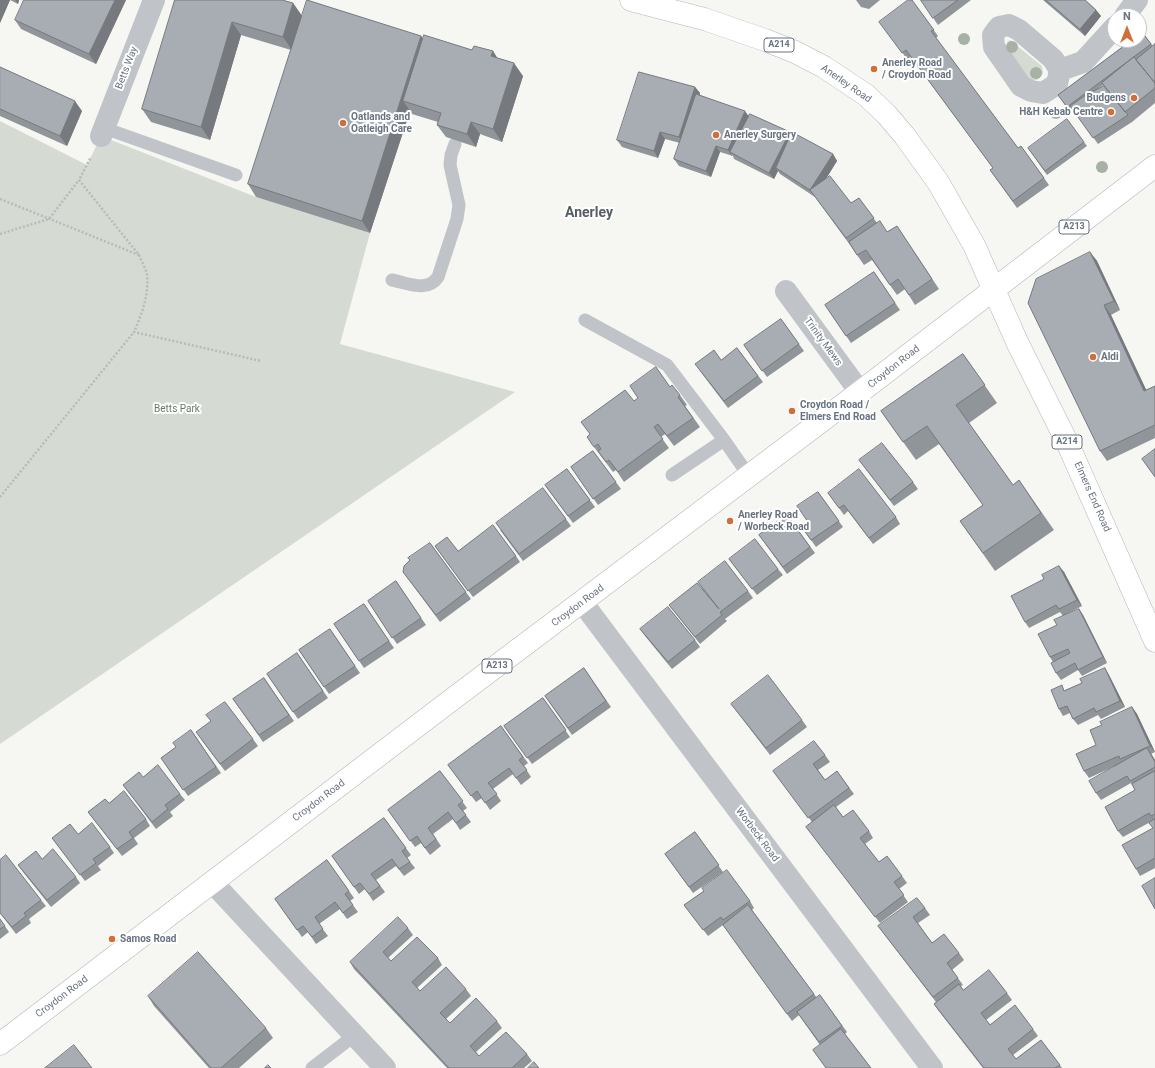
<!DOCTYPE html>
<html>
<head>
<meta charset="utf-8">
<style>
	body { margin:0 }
	#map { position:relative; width:1155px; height:1068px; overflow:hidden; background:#f6f6f3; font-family:Roboto,sans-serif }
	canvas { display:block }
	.north { position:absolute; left:1107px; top:8px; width:40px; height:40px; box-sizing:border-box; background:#fff; border:1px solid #c3c7cd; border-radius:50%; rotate:0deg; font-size:11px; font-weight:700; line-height:16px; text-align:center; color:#687381 }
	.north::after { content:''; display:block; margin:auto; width:14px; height:18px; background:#d16f39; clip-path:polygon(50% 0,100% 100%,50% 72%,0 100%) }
</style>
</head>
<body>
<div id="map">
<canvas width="1155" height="1068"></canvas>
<div class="north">N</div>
</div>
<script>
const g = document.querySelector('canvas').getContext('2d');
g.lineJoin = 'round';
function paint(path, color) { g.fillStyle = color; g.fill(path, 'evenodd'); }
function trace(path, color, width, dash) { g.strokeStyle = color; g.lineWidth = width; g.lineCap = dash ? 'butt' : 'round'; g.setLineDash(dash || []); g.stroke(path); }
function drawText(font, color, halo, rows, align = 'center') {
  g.font = font + ' Roboto,sans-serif'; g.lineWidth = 4; g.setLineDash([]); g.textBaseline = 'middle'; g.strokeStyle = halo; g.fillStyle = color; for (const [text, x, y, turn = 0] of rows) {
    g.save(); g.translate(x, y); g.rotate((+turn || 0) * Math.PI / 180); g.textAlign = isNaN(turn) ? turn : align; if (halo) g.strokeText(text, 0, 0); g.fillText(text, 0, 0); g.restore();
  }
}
paint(new Path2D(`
	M1010,40L1042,66L1043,73C1041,77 1037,82 1031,80C1026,77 1011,54 1008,49L1007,42Z
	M0,121L87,165L101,136L256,197L370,233L340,344L515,392L0,744Z`), '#d5dbd3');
const primary = new Path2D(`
	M631,0L704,19L765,40L795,52L824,67L866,95L887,115L904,135L938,182L974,245L1018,344L1067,442L1155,641
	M0,1044L446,704L860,392L1155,166`);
trace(primary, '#b4b7bb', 23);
trace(new Path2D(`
	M0,199L139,255L79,180L91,157
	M0,234L49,219L79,180
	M139,255C141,261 146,268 147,275C149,295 142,314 134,332L261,361
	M0,497L134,332`), '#b8babd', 2.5, [2, 2]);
trace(new Path2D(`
	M104,128L236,175
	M392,280C408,283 427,293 438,277L457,219L459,205L450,165L451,155L455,144
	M585,320L667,365L724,440L749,476
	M672,475L724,440
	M312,1068L355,1035`), '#c0c3c7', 13);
trace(new Path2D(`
	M1125,16L1137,0
	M1060,70L1057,84L1043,93L1031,91L1021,86L994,47L993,35L999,27L1009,25L1019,30L1053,59L1060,70L1083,62L1115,27
	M101,136L154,0
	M786,291L860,392
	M582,602L932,1068
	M213,883L385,1068`), '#c0c3c7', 22);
trace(primary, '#fff', 22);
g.fillStyle = '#a8b1a6';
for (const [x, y] of [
	[964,39],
	[1012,47],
	[1036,73],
	[1056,113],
	[1102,167]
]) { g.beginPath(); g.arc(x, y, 6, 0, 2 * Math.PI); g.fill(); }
paint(new Path2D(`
	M0,0H19L18,4L10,0L0,23Z
	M126,0L96,64L21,29L15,20Z
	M175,0L293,3L302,16L421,36L423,39L472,50L493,51L497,58L523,76L502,142L480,134L476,147L446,137L437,125L438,122L412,114L410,111L370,233L256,197L248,184L291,50L241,35L210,140L151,122L142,109Z
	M856,0H880L869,9L861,7Z
	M912,0L938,36L936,38L1018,148L1021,146L1049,185L1017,208L990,170L993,168L911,57L907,59L884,28Z
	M921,0H971L938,25Z
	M1043,0H1085L1096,10L1101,16L1085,36Z
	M1142,32L1153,46L1155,44V103L1132,122L1098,144L1072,108L1069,111L1058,95ZM1103,85L1104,86L1096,90Z
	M0,67L82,111L67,146L0,116Z
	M695,87L700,93V95L792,134L833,154L837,161L826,178L851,203L859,198L877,223L887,232L897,226L939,289L915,305L905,289L897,295L872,260L864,265L850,245L815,197L780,174L778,171L774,179L734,159L733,156L720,152L711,177L679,166L674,159L680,143L665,139L658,158L622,147L617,140Z
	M1084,142L1087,146L1047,175L1028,148Z
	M1090,252L1097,261L1120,310L1111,315L1146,390L1155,386V438L1107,461L1100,451Z
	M874,272L900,310L851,343L825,305Z
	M781,319L804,351L767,377L744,345Z
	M737,348L763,382L728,408L700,371L721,360Z
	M963,354L997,403L969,423L1013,485L1019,480L1054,530L995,571L960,521L983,505L939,444L916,460L881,411Z
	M670,387L680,395L687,405L685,406L700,427L674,446L665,434L661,437L669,448L624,482L616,470L613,472L594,447L590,434L634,401Z
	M593,451L621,489L598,505L571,467Z
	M859,460L913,482L918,489L894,506Z
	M567,469L595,507L573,523L545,485Z
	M818,492L843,527L816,547L801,526L808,522Z
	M828,493L896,517L900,524L873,544L848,511L844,515Z
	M787,515L815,553L787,574L759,535Z
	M566,519L571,526L523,561L500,530Z
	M430,543L471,599L440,622L403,572Z
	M435,546L458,551L516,556L520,562L473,597Z
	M729,559L778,569L783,575L757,595Z
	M1059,566L1064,572L1082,606L1063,616L1060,612L1029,628L1025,622L1044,579Z
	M396,581L426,625L397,644L368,601Z
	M698,582L748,591L753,598L725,619L727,621L700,644L669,605L714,604Z
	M364,604L394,648L364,668L334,624Z
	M1079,609L1083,615L1107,663L1082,676L1078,670L1061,680L1056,673L1053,662L1050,657L1057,625Z
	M330,629L360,673L329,694L299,650Z
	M640,629L695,640L700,647L672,669L645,636Z
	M297,653L328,698L298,719L267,674Z
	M584,668L611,707L572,735L545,696Z
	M1105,668L1109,675L1125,707L1101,719L1098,715L1078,725L1073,719L1070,713L1063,716L1059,709L1065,690L1082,683Z
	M264,678L294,721L263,742L233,699Z
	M543,698L570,737L532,764L504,726Z
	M731,704L802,720L807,727L770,755Z
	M1132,707L1137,714L1155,752L1151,754L1155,760V868L1140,876L1136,869L1153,828L1154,820L1123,837L1118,831L1135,790L1131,783L1101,800L1096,793L1115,766L1089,778L1084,771L1096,745L1102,725Z
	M501,726L528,763L524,766L531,777L521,785L513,774L493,789L501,801L490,810L482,798L476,802L448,765Z
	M191,730L221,773L188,796L161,758L176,747Z
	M201,739H253L258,746L225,771Z
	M825,755L830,762L818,770L825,780L837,771L854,794L836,807L843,817L869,831L873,838L865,844L879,862L902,876L907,883L899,889L908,902L880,923L811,833L806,827L812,822L778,777Z
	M440,771L467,808L463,811L471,822L460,830L453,819L433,834L441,846L430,855L421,843L415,847L388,810Z
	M143,777L180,794L185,800L170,812L173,816L156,829L123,785Z
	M109,803L146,819L150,826L134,838L138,844L122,856L88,812Z
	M384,818L411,855L407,858L415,868L404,876L396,866L376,880L385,892L373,901L365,889L359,894L332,856Z
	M695,832L723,872L693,893L665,854Z
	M78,834L110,847L114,853L98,866L101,870L85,881L52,838Z
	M42,859L76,877L80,883L51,907L23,872L18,865Z
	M0,860L41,900L46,906L29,919L31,923L16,934L0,913Z
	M327,860L354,898L350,901L358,912L347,919L340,909L319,924L328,936L316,944L308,932L302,937L275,899Z
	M704,891L750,901L754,908L752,910L817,998L820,995L847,1032L845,1034L871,1068H826L813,1050L820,1045L799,1015L792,1021L723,925L708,936L684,905Z
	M925,908L930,915L918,923L932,943L959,953L964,960L952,970L963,985L961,986L963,990L1007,993L1012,1000L986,1020L990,1025L1033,1029L1038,1036L1013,1055L1016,1059L1041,1040L1062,1068H983L938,1010L934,1004L936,1002L878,926Z
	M0,919L9,932L0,939Z
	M408,928L413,935L388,958L391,961L438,958L442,965L417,988L420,991L466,989L471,996L446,1019L450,1023L497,1021L502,1028L476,1052L479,1056L527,1054L532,1061L524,1068H447L354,969L350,962Z
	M148,996L266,1028L273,1038L239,1068H209L154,1006Z`), '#90959a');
paint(new Path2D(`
	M0,0H10L0,23Z
	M15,0H19L18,4Z
	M115,0H126L96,64L89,54Z
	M293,3L302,16L292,50L283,37Z
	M1096,10L1101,16L1085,36L1080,29Z
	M232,22L241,35L210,140L201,127Z
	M421,36L430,49L403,101L410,111L370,233L362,221Z
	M493,51L501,64L491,56Z
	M514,63L523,76L502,142L493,129Z
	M695,87L700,93L684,144L679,137Z
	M75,101L82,111L67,146L60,136Z
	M745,111L750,118L730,152L732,157L728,150Z
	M471,122L480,134L476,147L467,134Z
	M660,132L665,139L658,158L654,151Z
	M790,132L795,138L776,168L778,171L774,179L769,173Z
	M716,146L720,152L711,177L706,171Z
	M833,154L837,161L815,197L810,190Z
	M1090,252L1097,261L1120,310L1114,301Z
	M1104,305L1111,315L1151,400L1144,391Z
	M1059,566L1064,572L1082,606L1077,600Z
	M1079,609L1083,615L1107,663L1103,657Z
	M1105,668L1109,675L1125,707L1120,701Z
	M1132,707L1137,714L1155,752L1150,746Z
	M1147,748L1152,755L1155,760V762Z`), '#76797d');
const building = new Path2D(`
	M24,0H115L89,54L15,20Z
	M175,0H282L293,3L283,37L232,22L201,127L142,109Z
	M307,0L421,36L362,221L248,184Z
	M908,0H912L934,30L931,31L1018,148L1021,146L1044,178L1013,201L990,170L993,168L906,50L902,53L879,22Z
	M921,0H958L933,18Z
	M1046,0H1085L1096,10L1080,29Z
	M1142,32L1151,44L1067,107L1058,95L1132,40H1139V35Z
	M424,35L472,50L474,46L493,51L491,56L514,63L493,129L471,122L467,134L437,125L441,113L403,101Z
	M1155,44V83L1136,60Z
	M1134,57L1155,83V88L1125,112L1102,83Z
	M0,67L75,101L60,136L0,109Z
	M639,72L695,87L679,137L660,132L654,151L617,140Z
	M1104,86L1128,115L1093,138L1070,106L1086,95Z
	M696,94L745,111L728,150L716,146L706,171L674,159Z
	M750,114L790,132L769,173L730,152Z
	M1067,119L1084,142L1045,171L1028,148Z
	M792,132L833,154L810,190L776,168Z
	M830,176L851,203L859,198L874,218L846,238L810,190Z
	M880,221L887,232L897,226L932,279L909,295L898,279L890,285L866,250L857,255L849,242Z
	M1090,252L1114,301L1104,305L1144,391L1155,386V425L1100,451L1028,303L1036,279Z
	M874,272L895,303L846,336L825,305Z
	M781,319L799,344L762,371L744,345Z
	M737,348L758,376L724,401L695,364L714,350L721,360Z
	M963,354L985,385L956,405L1013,485L1019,480L1041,513L983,553L960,521L983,505L927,426L903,442L881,411Z
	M656,367L670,387L672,385L680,395L678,397L693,418L667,436L658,424L654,427L663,439L618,472L609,460L606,462L598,451L601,449L598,444L594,447L587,437L590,434L581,422L625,390L634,401L638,398L630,386Z
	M882,443L913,482L890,500L859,460Z
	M1155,449V477L1142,459Z
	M593,451L616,482L593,499L571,467Z
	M567,469L590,500L568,516L545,485Z
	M859,469L896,517L869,538L844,505L839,508L828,493Z
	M543,488L566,519L519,554L496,523Z
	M818,492L839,521L811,540L801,526L808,522L797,506Z
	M787,515L810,547L783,567L759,535Z
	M493,525L516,556L468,591L435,546L447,537L458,551Z
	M755,539L778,569L752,589L729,559Z
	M430,543L466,592L436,615L403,572L404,566L410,560L408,558Z
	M725,561L748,591L720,612L722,615L695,637L669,605L697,583L719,609L698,582Z
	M1059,566L1077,600L1059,609L1056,605L1025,622L1011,596L1044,579L1042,575Z
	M396,581L421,618L392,638L368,601Z
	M364,604L389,641L359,661L334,624Z
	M668,607L695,640L668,662L640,629Z
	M1079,609L1103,657L1078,670L1075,663L1056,673L1051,663L1070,653L1068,649L1050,657L1038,634L1057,625L1054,620Z
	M330,629L355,666L324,687L299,650Z
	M297,653L323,691L293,712L267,674Z
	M584,668L606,701L568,728L545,696Z
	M1105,668L1120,701L1096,712L1094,708L1073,719L1067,706L1059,709L1051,690L1062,685L1064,691L1082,683L1080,679Z
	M768,675L802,720L766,748L731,704Z
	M264,678L289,715L259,735L233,699Z
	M543,698L566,730L527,758L504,726Z
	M225,702L253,739L220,764L196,732L211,721L206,715Z
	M1132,707L1150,746L1120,759L1119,756L1084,771L1076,754L1096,745L1090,730L1102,725L1100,722Z
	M501,726L523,757L519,760L527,770L516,778L509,768L488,783L497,794L485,803L477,791L471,796L448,765Z
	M191,730L216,767L183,790L161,758L176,747L173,743Z
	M814,741L825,755L813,764L825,780L837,771L849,788L808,818L773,771Z
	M1147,748L1155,762V767L1130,781L1127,776L1096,793L1089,781Z
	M158,765L180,794L165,805L168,809L152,822L123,785L139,772L143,777Z
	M440,771L463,801L458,805L466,815L456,823L448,812L428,828L436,839L425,848L417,836L410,841L388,810Z
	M1155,771V814L1151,816L1149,813L1118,831L1105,807L1135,790L1132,784Z
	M124,791L146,819L129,832L133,838L117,849L88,812L105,799L109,803Z
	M834,805L843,817L853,810L869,831L860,838L879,862L887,856L902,876L894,882L904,895L875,917L806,827Z
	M384,818L406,848L402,851L410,862L399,869L392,859L371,874L380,886L369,894L360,883L354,887L332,856Z
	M1155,819V858L1136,869L1122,845L1153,828L1149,823Z
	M92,823L110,847L93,859L96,863L80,875L52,838L70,824L78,834Z
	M695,832L719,865L689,887L665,854Z
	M53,849L76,877L47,900L18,865L36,851L42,859Z
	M6,855L41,900L24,913L26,916L12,927L0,913V860Z
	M327,860L349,891L345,894L353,905L343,913L335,902L315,917L323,929L312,937L303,926L297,930L275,899Z
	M727,870L750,901L723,920L721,917L703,930L684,905L704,891L702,888Z
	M1155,878V909L1142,886Z
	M917,898L925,908L913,917L932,943L944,934L959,953L947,963L958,978L933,997L878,926Z
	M748,905L814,994L787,1014L723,925Z
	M398,917L408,928L383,952L391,961L417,937L438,958L412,982L420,991L446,967L466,989L440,1013L450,1023L476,998L497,1021L470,1046L479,1056L506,1032L527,1054L512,1068H449L350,962Z
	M0,919L5,926L0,929Z
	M198,952L266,1028L221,1068H211L148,996Z
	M989,970L1007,993L981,1013L990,1025L1015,1005L1033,1029L1008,1049L1016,1059L1041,1040L1060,1065L1055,1068H984L934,1004L959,984L963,990Z
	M820,995L842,1026L819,1042L797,1012Z
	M841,1029L871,1068H826L813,1050Z
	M74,1045L92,1068H45Z
	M534,1062L539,1068H528Z
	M268,1065L271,1068H265Z`);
paint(building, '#a8adb3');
trace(building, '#76797d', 1);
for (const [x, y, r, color] of [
	[874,69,4,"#d16f39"],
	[1134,98,4,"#d16f39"],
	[1111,112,4,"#d16f39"],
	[343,123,4,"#d16f39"],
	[716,135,4,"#d16f39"],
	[1093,357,4,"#d16f39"],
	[792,411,4,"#d16f39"],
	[730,521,4,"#d16f39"],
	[112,939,4,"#d16f39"]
]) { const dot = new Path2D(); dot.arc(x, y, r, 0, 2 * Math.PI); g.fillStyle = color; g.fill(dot); trace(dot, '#fff', 1.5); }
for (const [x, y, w] of [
	[779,45,30],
	[1074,227,30],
	[1067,442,30],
	[497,666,30]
]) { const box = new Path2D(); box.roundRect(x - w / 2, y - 7, w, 14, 3); g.fillStyle = '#fff'; g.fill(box); trace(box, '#687381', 1); }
drawText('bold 9px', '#687381', null, [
	["A214",779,45],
	["A213",1074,227],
	["A214",1067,442],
	["A213",497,666]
]);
drawText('bold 10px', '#687381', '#fff', [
	["Anerley Road",882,63],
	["/ Croydon Road",882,75],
	["Budgens",1126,98,"right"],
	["H&H Kebab Centre",1103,112,"right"],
	["Oatlands and",351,117],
	["Oatleigh Care",351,129],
	["Anerley Surgery",724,135],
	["Aldi",1101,357],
	["Croydon Road /",800,405],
	["Elmers End Road",800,417],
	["Anerley Road",738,515],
	["/ Worbeck Road",738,527],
	["Samos Road",120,939]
], 'left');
drawText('10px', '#687381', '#fff', [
	["Betts Way",127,68,-69],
	["Anerley Road",846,84,35],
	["Trinity Mews",823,342,54],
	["Croydon Road",894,367,-38],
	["Elmers End Road",1092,497,66],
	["Croydon Road",578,606,-37],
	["Croydon Road",319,801,-37],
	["Worbeck Road",757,835,53],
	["Croydon Road",62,997,-37]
]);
drawText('10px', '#687967', '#fff', [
	["Betts Park",177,409]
]);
drawText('bold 14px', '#555d67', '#fff', [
	["Anerley",589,213]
]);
</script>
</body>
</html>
